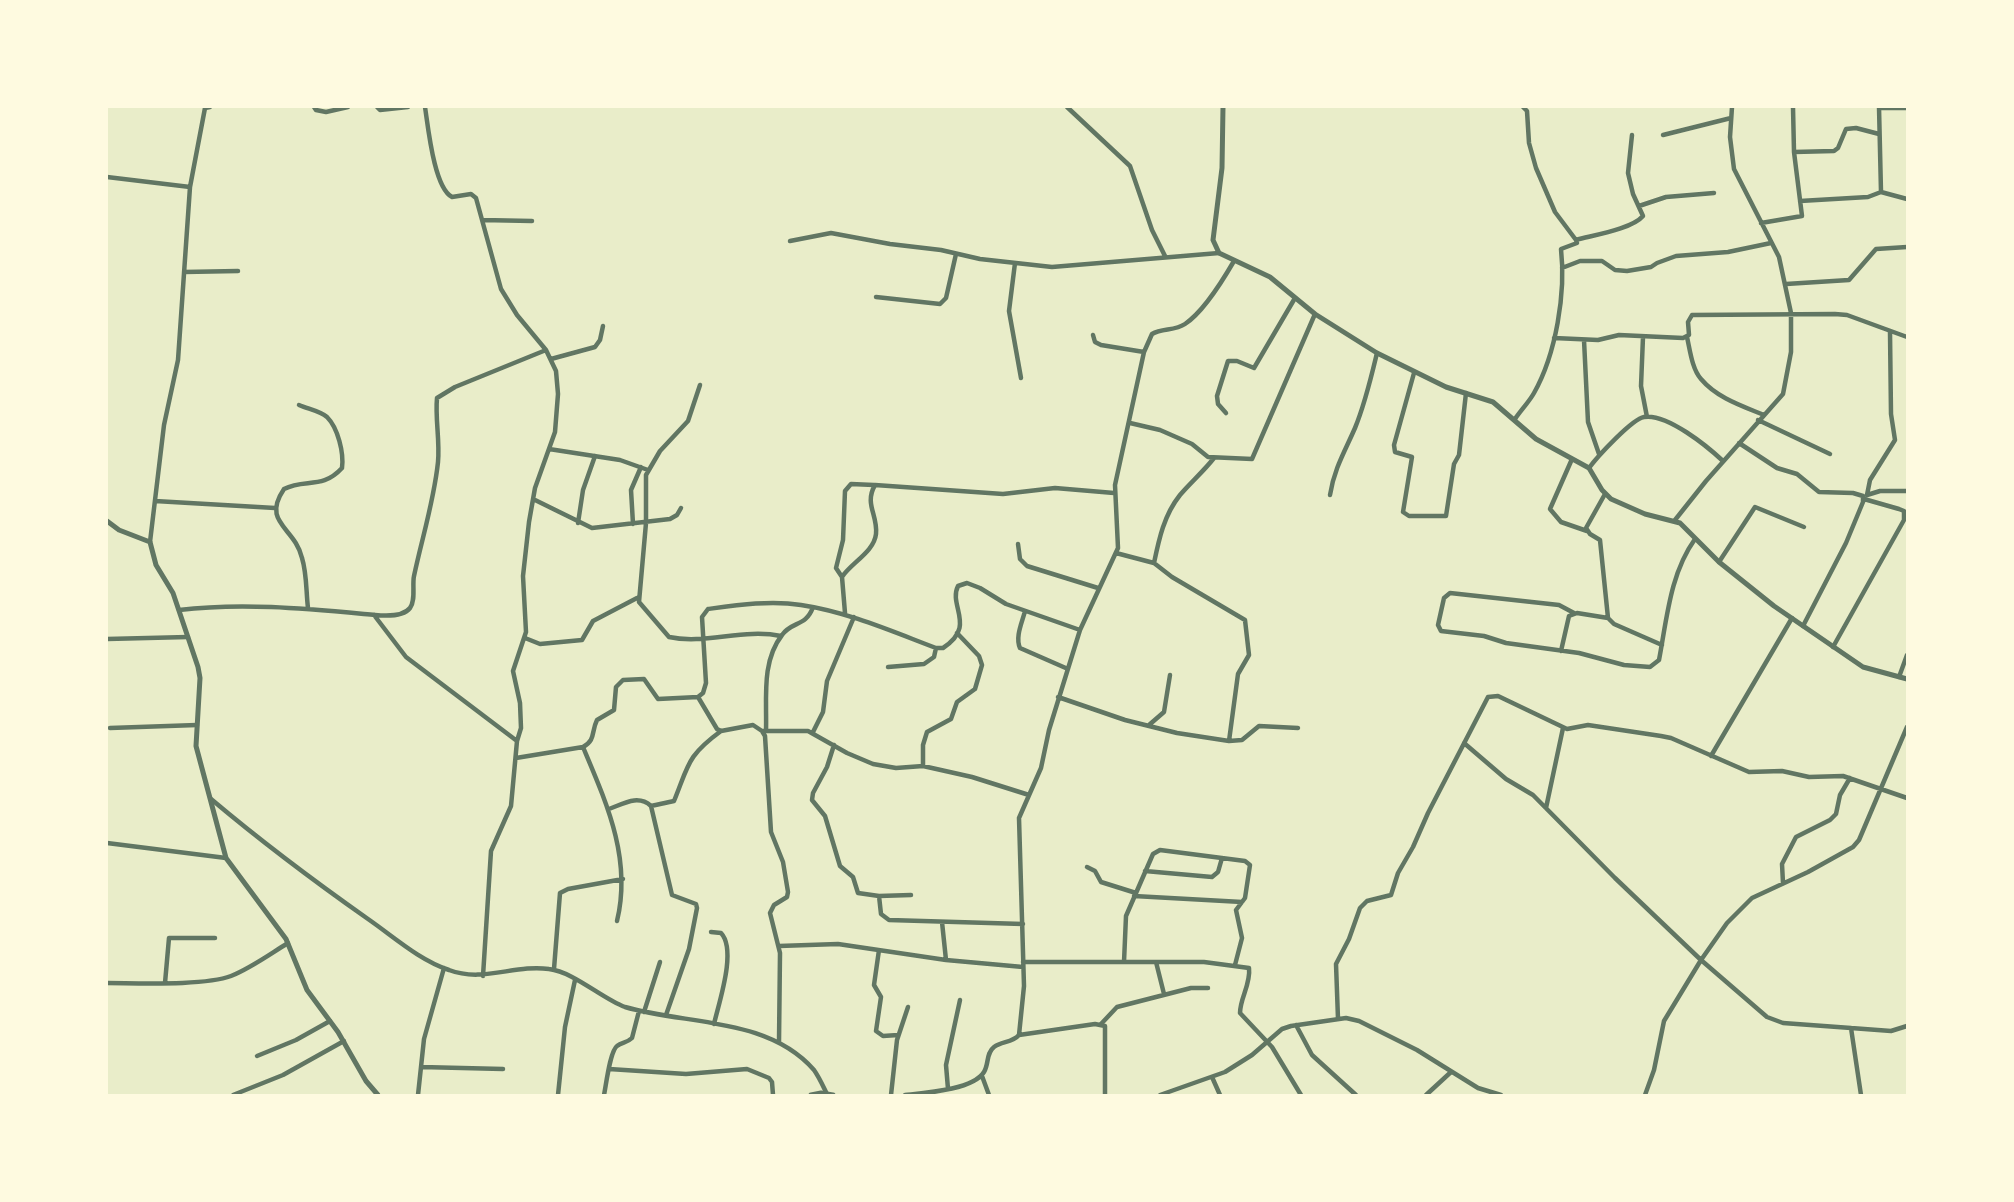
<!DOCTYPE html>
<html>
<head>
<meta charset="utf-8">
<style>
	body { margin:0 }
	#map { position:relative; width:2014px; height:1202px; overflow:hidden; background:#e9edc9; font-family:Ubuntu,sans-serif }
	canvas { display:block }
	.frame { position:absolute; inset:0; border:108px solid #fefae0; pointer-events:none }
</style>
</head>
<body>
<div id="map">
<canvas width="2014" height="1202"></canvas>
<div class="frame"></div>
</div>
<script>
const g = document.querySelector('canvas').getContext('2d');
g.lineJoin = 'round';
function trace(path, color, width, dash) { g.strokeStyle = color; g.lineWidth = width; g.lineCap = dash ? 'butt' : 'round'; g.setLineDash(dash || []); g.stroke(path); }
trace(new Path2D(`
	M314,107L316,110L326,112L348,107
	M377,107L380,110L408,107
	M425,107C428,126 434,188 452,197L471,194L476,198L501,289L517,315L546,350L556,371L558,394L555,432L535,488L529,522L523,576L526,632L513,671L520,703L521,728L517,741L511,806L491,851L483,976
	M1067,107L1130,166L1152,230L1165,256
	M1523,107L1527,111L1529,143L1536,168L1555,212L1576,240
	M1879,107L1881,192L1907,199
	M1880,108H1907
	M1663,135L1731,118
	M1794,152L1834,151L1838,148L1846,129L1856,128L1879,134
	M107,177L190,187L178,360L164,425L150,542
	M190,187L205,108L210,107
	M1800,201L1868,197L1881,192
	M1639,206L1666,197L1714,193
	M482,220L532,221
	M1761,223L1802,216L1794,152L1793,107
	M790,241L831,233L890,244L941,250L980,259L1052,267L1219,253
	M1015,263L1009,311L1021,378
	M1562,268L1580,261H1602L1615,270L1627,271L1651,267L1657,263L1676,256L1728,252L1771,243
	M184,272L238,271
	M1786,284L1849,280L1876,249L1907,247
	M876,297L940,304L946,298L956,254
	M1093,335L1095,342L1101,345L1144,352
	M1643,337L1641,386L1647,417
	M1687,337C1690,350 1692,369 1701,379C1717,398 1742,406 1764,415
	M1554,338L1598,340L1619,335L1683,338L1689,335L1688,322L1692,315L1835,314L1847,315L1907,337
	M1584,340L1588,422L1599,454
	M551,359L595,347L600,340L603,326
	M1414,373L1394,445L1395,452L1412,457L1403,512L1409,516H1446L1454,464L1459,455L1466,393
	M700,385L688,421L660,451L646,475V523L639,602L669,637C705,645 743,628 781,636
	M299,405C308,409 320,411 327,417C338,428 344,453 342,468C322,490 305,478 284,489C261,523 295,527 302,558C307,574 306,592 308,608
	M1226,413L1218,404L1217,396L1228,361H1237L1254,368L1295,298
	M1515,419C1521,410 1529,402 1534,393C1556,354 1566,293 1561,249L1577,243L1576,240C1594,235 1632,229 1643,216L1633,194L1628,173L1632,135
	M1758,420L1830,454
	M1130,423L1160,430L1192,444L1208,457L1252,459L1315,314
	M1739,443L1777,468L1797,474L1819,492L1853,493L1863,496V502L1846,543L1803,626
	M549,449L620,460L648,470
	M1572,459L1550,509L1561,522L1587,531
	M1589,468C1597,457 1632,419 1644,417C1667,413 1708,447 1723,461
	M1605,494L1586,528L1590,534L1600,540L1608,618L1614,624L1662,645
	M1330,495C1334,469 1345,451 1355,428C1365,404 1371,378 1377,353
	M1867,495L1870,480L1895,440L1891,414L1890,332
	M1867,495L1880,491H1907
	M533,499L592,528L670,519L677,515L681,508
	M155,501L275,508
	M1675,520L1706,481L1783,394L1791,352V313L1779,257L1734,169L1730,137L1732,107
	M578,523L583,490L595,456
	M633,524L631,490L641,467
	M1018,544L1020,559L1027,566L1098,588
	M1116,553L1154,563L1172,577L1245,620L1249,655L1238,674L1229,741
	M1719,562L1755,507L1804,527
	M1154,563C1159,539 1164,515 1180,495C1191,482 1203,472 1214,458
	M842,577L836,568L843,540L845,491L851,484L874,485
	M179,610C244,602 310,609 375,615C385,616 403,617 410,608C416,600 412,585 414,576C422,538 434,501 438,462C440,440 435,419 437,398L455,387L546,350
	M1025,611C1022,623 1015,637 1020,648L1068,669
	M845,613L842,577C851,563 874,552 876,534C878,515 864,504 875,485L1003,494L1055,488L1114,493
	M1574,613L1559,605L1450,593L1444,598L1438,625L1441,631L1484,636L1506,643L1579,653L1624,665L1650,667L1659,660C1667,618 1670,574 1695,539
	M374,615L406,657L517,741
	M525,638L540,644L582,640L593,621L637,598
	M107,639L188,637
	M1833,647L1904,520V511L1899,509L1864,499
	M1561,651L1569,616L1577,613L1608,618
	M888,667L924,664L934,657L936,648
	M1899,677L1907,655
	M698,697L717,729L721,731L753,725L762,731L765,736L771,832L783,862L788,892L787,897L774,905L770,913L780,953L779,1042
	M1058,697L1125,720L1177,733L1229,741L1242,740L1259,726L1298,728
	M1149,725L1164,712L1170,675
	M110,728L197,725
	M762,731H808L847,753L873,764L896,768L923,766L972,777L1029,795
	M766,731C767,699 761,662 782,635C792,621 806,627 813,607
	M813,732L823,712L827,681L854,617
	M1464,743L1506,779L1533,795L1615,878L1701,960L1767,1017L1783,1023L1851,1028L1891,1031L1907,1026
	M834,745L827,767L813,793L812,800L825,816L840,866L853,877L858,893L879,896L911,895
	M583,747C607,804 632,859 617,921
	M1711,756L1792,618
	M516,758L583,747C596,740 591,732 597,720L614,710L616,687L623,680L644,679L658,699L698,697L703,693L706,683L702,617L708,609C737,605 771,600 801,605C848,612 891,631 936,648H943C977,626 948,606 958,586L967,583L980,588L1006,604L1080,630
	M923,766V745L927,732L951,719L957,702L975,689L982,665L979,656L957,633
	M211,799C262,842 314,881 368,919C394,937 419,960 449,970C483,983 515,964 549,969C574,972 601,998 625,1007C687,1025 768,1017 814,1070C819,1077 823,1086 827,1094
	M651,806L674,801C689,764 687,756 721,731
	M1546,808L1563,728
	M609,809C623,804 638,794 651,806L672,895L696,904L697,908L689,949L666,1015
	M107,843L226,858
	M1087,867L1095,871L1101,882L1136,893
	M1145,871L1212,877L1218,872L1222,858
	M1783,883L1782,864L1796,837L1830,820L1836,814L1840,795L1850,778
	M879,896L881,914L889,920L1023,924
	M1134,896L1242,902
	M942,922L946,960
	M711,932L721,933C737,950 719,1002 714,1024
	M779,946L838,944L946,960L1023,967
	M879,950L874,985L881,997L876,1031L883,1036L898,1035
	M1023,962H1204L1249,968C1251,984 1240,998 1240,1013L1272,1047L1301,1095
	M1124,962L1126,916L1153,854L1160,850L1245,861L1250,865L1245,898L1236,910L1242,938L1235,965
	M1156,962L1164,994
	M554,969L560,893L568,889L623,879
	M107,983C137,983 205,986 231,976C251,968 270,954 288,943
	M165,983L169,938H215
	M644,1012L660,962
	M1338,1019L1336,964L1349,939L1360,908L1367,901L1391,895L1398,873L1413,847L1428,813L1488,697L1498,696L1567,729L1588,725L1661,736L1671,738L1749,772L1782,771L1809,777L1843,776L1907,798
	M1101,1024L1117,1007L1191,988H1208
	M1296,1025L1312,1055L1356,1095
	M1851,1028L1861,1095
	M1019,1035L1095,1024L1105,1026V1095
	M257,1056L296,1040L330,1021
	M421,1067L503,1069
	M609,1069L686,1074L747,1069L769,1078L772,1082L773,1095
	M982,1076L989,1095
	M1212,1077L1220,1095
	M948,1089L946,1065L960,1000
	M233,1095L283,1075L344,1041
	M418,1095L424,1039L444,968
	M558,1095L565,1027L575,980
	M604,1095C606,1086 610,1051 617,1046C622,1042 627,1043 632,1038L639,1011
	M891,1095L897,1040L908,1007
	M905,1095C924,1093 973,1090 984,1072C989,1064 986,1053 994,1047C1002,1041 1012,1043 1019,1035L1024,986L1019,818L1041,768L1049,730L1080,630L1118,548L1115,485L1144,352L1152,334C1162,328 1175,331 1185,324C1203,312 1223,280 1234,261
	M1160,1095L1225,1072L1252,1055L1282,1029L1291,1026L1346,1018L1359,1021L1417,1050L1478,1088L1501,1095
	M1426,1095L1451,1072
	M1645,1095L1654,1070L1664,1021L1701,960L1727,923L1752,898L1808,872L1853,847L1859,840L1907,727`), '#617663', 4.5);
trace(new Path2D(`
	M1223,107L1222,168L1213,240L1219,253L1270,277L1315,314L1377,353L1446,387L1493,402L1536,439L1589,468L1602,490L1611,499L1645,514L1680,523L1719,562L1774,606L1863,667L1907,679
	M107,521L119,530L150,542L156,565L173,593L198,667L200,678L196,746L226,858L286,939L307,990L338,1032L366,1081L378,1095
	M811,1095L821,1093L833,1095`), '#617663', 5);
</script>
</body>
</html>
